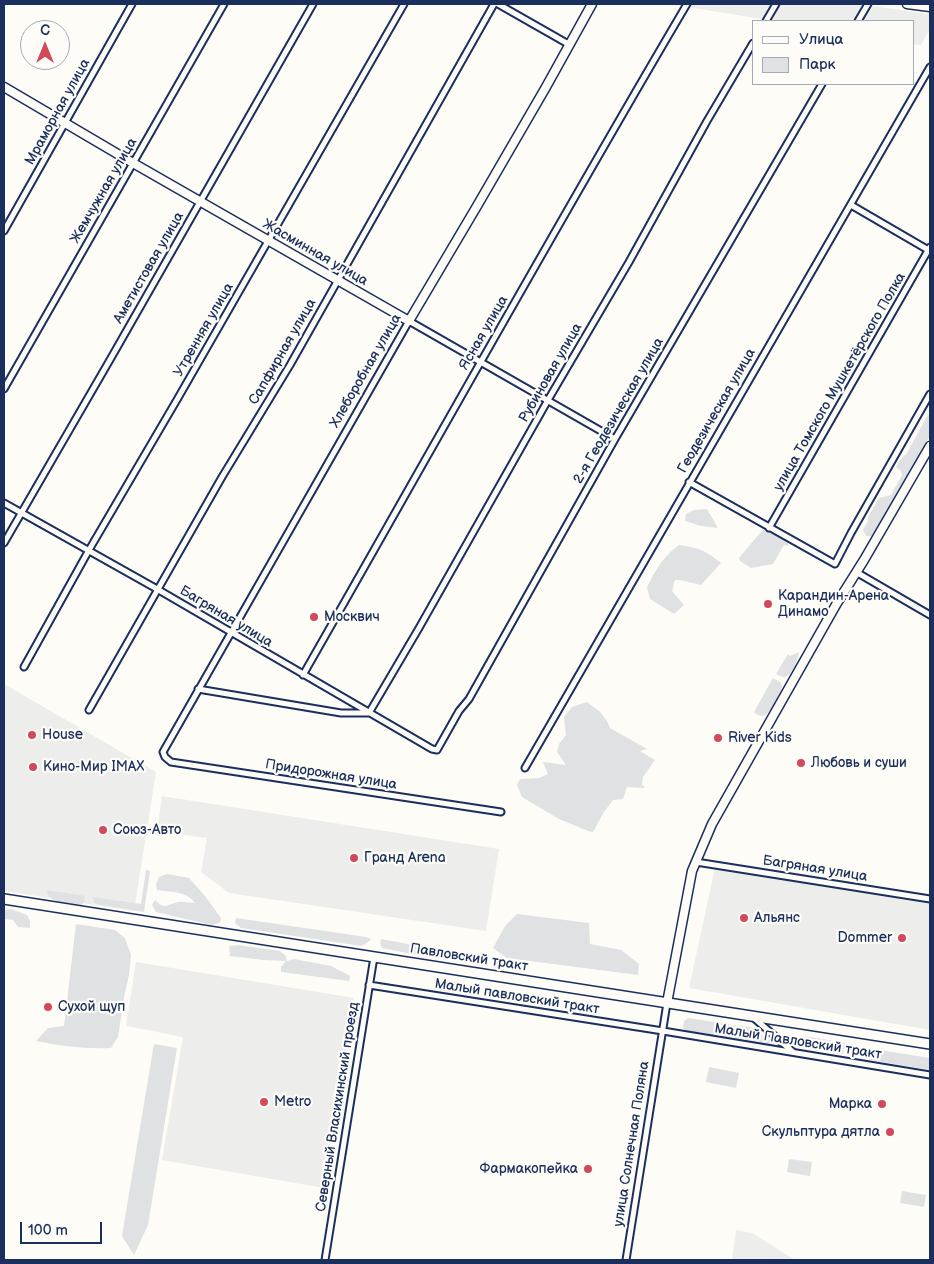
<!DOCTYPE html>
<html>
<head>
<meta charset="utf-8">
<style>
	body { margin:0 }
	#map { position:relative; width:934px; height:1264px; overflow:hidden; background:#fdfcf7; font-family:"Balsamiq Sans",sans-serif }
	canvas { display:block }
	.frame { position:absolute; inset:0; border:5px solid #1b2f5e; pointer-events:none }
	.legend { position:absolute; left:752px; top:20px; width:162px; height:65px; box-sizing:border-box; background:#fdfcf7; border:1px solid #a3aaba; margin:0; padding:6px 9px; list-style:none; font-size:15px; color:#1b2f5e }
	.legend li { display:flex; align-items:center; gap:10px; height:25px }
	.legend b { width:25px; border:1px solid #a3aaba }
	.north { position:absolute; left:20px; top:20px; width:50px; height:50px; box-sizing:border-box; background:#fdfcf7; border:1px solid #a3aaba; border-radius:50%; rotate:0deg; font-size:14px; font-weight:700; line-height:20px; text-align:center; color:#1b2f5e }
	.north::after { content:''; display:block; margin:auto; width:18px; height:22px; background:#d1495b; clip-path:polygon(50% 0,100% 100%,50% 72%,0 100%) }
	.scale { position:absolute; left:20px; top:1222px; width:82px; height:22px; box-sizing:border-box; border:2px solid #1b2f5e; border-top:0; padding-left:6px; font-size:15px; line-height:18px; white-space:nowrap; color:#1b2f5e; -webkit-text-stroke:4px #fdfcf7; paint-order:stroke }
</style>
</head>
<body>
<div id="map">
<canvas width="934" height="1264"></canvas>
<div class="frame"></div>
<ul class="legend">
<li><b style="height:6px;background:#fdfcf7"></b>Улица</li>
<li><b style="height:14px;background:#e0e1e3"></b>Парк</li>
</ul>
<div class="north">С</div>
<div class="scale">100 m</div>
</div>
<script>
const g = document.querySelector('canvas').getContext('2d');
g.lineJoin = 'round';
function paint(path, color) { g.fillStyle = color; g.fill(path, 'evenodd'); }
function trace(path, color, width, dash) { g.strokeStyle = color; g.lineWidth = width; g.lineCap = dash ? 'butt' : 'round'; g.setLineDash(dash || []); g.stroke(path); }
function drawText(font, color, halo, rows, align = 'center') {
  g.font = font + ' "Balsamiq Sans",sans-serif'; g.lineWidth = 4.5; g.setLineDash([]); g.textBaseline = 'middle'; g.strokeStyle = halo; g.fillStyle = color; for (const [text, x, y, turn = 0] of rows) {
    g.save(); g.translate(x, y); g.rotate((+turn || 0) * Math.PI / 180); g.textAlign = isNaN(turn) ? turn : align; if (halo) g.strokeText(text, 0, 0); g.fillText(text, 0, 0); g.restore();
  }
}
paint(new Path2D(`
	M668,4H857L930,14V29L921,45L913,44V21H774Z
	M4,684L156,772L134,911L4,891Z
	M162,796L499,849L486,931L229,893L201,872L207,838L157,831Z
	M715,868L930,904V1030L689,988Z
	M136,962L354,998L324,1188L162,1160L183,1037L126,1026Z
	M736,1230L752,1233L795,1260H732Z`), '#edeeec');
paint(new Path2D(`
	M928,415L930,416V436L878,527L872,536H866L863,530L868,521V517L879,498L891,495L902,475L901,471L896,467L899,461L907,453L926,418Z
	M707,509L718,528L701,526L685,521L686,514L694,510Z
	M765,529L787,541L788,542V546L784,545L773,564L751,568L740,561L739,558L760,533Z
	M679,545C699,548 705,550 721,563L701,585L680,580H675L672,591L684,605L674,614L650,599L647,587C657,568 662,558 679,545Z
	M799,652C798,659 792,677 784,677C782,677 778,675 776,674L788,654L790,656Z
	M773,678L781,683L782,687L781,690C778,696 769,717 762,716C759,716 756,714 754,712Z
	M587,702L600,712L607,721L610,728L647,749L640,751L655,760L643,777L642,784L645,788L627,787L623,799L613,800L604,812L593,832L588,831L559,819L522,797L517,785L520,779L539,778L548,774L543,762L566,765L557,752L559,744L566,735L564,717L572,707Z
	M146,870L150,871L144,912L96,904L93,901V897L141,904Z
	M167,874L189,878L205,896L221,918L220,923L211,925L156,912L152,905L155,900C165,911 168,904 178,902C183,901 190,903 195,903C187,891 170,892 157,890L156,885L159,877Z
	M47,890L85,896L84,902L82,905C71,903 47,904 47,890Z
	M11,909L27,915L30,921V928L18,927L13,920L4,919V910Z
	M517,914L589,923L590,944L621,950L639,964L638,975L507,958L493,948L505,926Z
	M236,918L366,937L371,939L367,943L361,946L241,928L235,923Z
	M76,924L115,930L125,938L131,955L129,975L124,997L118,1037L111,1048C85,1049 61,1046 36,1041L48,1028L64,1026Z
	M381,939L418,946L423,950L422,954L417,955L382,948L380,943Z
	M238,945L280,951L286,956L287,961L294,959L331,966L350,976L349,981L281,972V967L286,961L264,960L229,956L230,954L229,946Z
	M688,1018L753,1028L779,1047L687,1032L683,1028L684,1021Z
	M805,1036L845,1043L843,1054L808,1049Z
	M154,1044L177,1048L148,1225L134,1255L122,1236Z
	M873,1049L930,1058V1070L871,1060Z
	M709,1067L739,1073L736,1088L706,1082Z
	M789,1159L812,1162L810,1176L787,1172Z
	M902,1191L926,1195L924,1207L900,1203Z`), '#e0e1e3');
const street = new Path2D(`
	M498,4L570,45
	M766,21L776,4
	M858,21L868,4
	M851,205L930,251
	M4,231L132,4
	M4,389L224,4
	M689,482L835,564L851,533L930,394
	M4,503L157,589L432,749L437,750L459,711L469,699L615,439L822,84
	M769,528L930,247
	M4,543L111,358L313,4
	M856,572L930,615
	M24,667L89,550L178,398L404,4
	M303,675C431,451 556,226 687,4
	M198,689L341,713H369L419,628L548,400L629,262L707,121L753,43
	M89,710L222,477L290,365L494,4
	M525,768L930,67
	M501,812L171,762L165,757L163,752L409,321L615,439
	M696,862L930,899
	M369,985L663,1031L930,1075
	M754,1018L793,1052
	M325,1260L374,957
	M626,1260L667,1003`);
const secondary = new Path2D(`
	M907,4L930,7
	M4,87L133,163L409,321L477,206L546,87L592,4
	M667,1003L692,871L712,824L837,603L864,560L930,446`);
const primary = new Path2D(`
	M4,899L930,1044`);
trace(street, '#1b2f5e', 9);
trace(secondary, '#1b2f5e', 11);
trace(primary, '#1b2f5e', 12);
trace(street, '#fdfcf7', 5);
trace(secondary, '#fdfcf7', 8);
trace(primary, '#fdfcf7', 9);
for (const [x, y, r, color] of [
	[768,604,5,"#d1495b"],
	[314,617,5,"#d1495b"],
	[32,735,5,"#d1495b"],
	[718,738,5,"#d1495b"],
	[801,763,5,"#d1495b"],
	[33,767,5,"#d1495b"],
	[103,830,5,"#d1495b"],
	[354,858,5,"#d1495b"],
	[744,918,5,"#d1495b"],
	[902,938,5,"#d1495b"],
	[48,1007,5,"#d1495b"],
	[264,1102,5,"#d1495b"],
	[882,1104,5,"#d1495b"],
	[890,1132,5,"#d1495b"],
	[588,1169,5,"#d1495b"]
]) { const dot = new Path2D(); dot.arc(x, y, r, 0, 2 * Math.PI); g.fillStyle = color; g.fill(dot); trace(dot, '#fdfcf7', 2); }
drawText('14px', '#1b2f5e', '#fdfcf7', [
	["Мраморная улица",58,112,-61],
	["Жемчужная улица",104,191,-60],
	["Жасминная улица",315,253,30],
	["Аметистовая улица",149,268,-60],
	["Утренняя улица",204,330,-60],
	["Ясная улица",484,333,-60],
	["Сапфирная улица",283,352,-60],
	["Хлеборобная улица",366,371,-60],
	["Рубиновая улица",551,373,-60],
	["улица Томского Мушкетёрского Полка",840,382,-60],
	["2-я Геодезическая улица",619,411,-60],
	["Геодезическая улица",717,411,-60],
	["Багряная улица",226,617,31],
	["Придорожная улица",331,775,9],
	["Багряная улица",815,869,9],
	["Павловский тракт",469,958,9],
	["Малый павловский тракт",517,997,9],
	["Малый Павловский тракт",798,1042,9],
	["Северный Власихинский проезд",338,1107,-81],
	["улица Солнечная Поляна",632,1144,-81]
]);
drawText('14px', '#1b2f5e', '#fdfcf7', [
	["Карандин-Арена",778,596],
	["Динамо",778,612],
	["Москвич",324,617],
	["House",42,735],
	["River Kids",728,738],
	["Любовь и суши",811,763],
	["Кино-Мир IMAX",43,767],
	["Союз-Авто",113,830],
	["Гранд Arena",364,858],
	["Альянс",754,918],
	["Dommer",892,938,"right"],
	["Сухой щуп",58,1007],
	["Metro",274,1102],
	["Марка",872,1104,"right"],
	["Скульптура дятла",880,1132,"right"],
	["Фармакопейка",578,1169,"right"]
], 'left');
</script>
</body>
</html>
